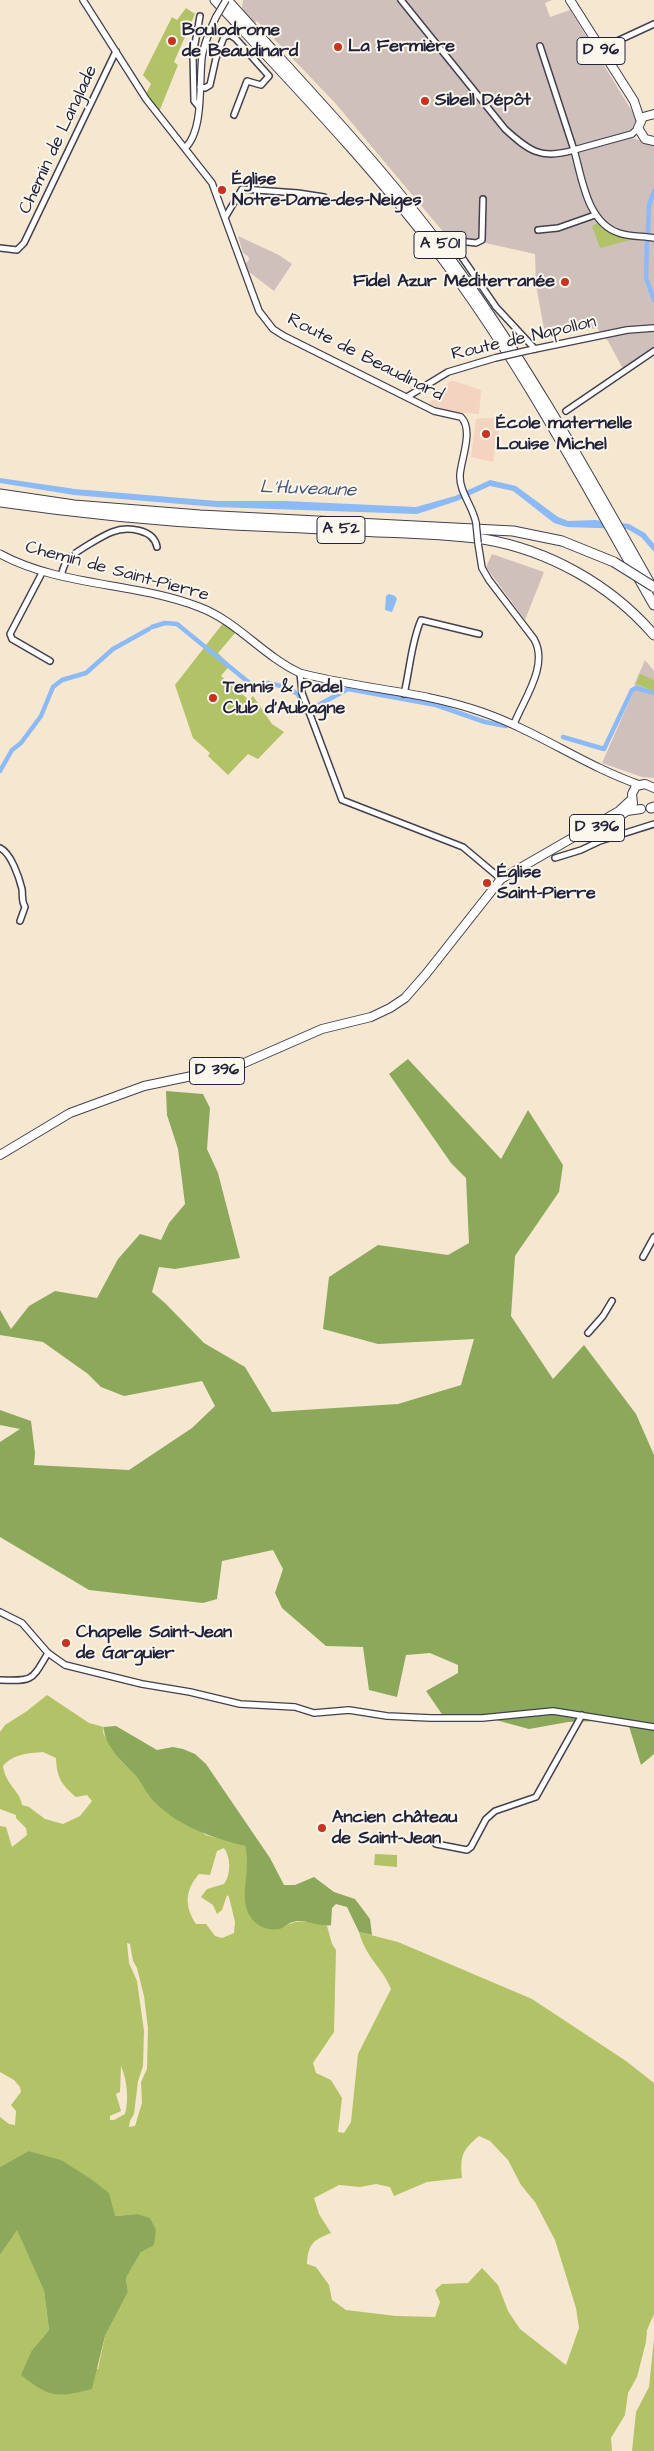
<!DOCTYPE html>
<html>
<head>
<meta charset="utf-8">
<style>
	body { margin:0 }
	canvas { display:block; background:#f6e7d0 }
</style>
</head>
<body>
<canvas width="654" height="2451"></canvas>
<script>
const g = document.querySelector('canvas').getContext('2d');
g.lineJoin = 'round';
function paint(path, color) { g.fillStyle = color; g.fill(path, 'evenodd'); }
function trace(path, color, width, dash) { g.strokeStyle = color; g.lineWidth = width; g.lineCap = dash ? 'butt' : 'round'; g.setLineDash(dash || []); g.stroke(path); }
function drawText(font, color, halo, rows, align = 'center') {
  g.font = font + ' "Architects Daughter",sans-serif'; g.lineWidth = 4; g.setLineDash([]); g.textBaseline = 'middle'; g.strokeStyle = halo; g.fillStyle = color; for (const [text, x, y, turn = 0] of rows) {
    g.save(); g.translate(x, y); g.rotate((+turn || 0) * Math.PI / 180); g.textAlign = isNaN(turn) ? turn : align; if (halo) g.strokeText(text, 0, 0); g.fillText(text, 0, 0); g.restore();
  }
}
paint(new Path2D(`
	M451,380L481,390L479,414L447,411L429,404Z
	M501,417L493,462L471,457L476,419Z`), '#f4d3c0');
paint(new Path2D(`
	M243,0H552L545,3L550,17L570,10L635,116L636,122L630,131L632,138L654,144V349L623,369L608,341L597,328L559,334L544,329L536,285L535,254L445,234L336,104L257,21L253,24L242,8Z
	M238,236L279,255L292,264L274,291L249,272L246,263L249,260L248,256L243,253Z
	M492,554L544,572L525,620L486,567Z
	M645,660L654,671V778L642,777L602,763L636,686L634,685Z`), '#d0c0bc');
paint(new Path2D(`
	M186,8L195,14L174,62L178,65L159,112L146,94L151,84L143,75L172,17L177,20Z
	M598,223L611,234L630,240L600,248L592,226Z
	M224,622L235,633L218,653L230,665L221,676L249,700L253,696L272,724L284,732L258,759L248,754L228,775L208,756L210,753L193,738L175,685Z
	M640,674L654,680V691L636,684Z
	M47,1695L89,1723L104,1727L103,1733L111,1746L121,1761L144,1784L148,1795L206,1835L245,1846L248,1856L246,1882L285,1926C299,1918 313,1922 327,1926L332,1944L336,1950L334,2032L313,2063L316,2073L331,2080L342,2098L338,2132L344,2133L351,2122L358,2054L391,1989C382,1967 366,1958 359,1932L398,1942L532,1999L626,2061L654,2083V2314L647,2330L646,2342L637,2377L628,2393L625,2415L611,2438L612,2451H0V2255L17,2229L44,2291L49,2330L32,2350L98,2369L105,2336L128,2292L126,2278L141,2252L137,2214L115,2216L28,2151L0,2167V2117L9,2124L15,2125L16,2111L11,2105L21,2092L20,2087L14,2080L0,2072V1826L6,1827L12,1847L27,1835L26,1828L16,1818V1815L0,1809V1732L5,1725L27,1711ZM43,1752L56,1758C57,1778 61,1784 76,1797L87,1795L92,1801L80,1816L63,1824L45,1819L29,1807L22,1805C21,1792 5,1784 3,1766C13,1754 28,1753 43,1752ZM224,1848C231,1857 231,1875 224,1884L207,1889L201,1897L213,1905L217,1914L222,1910L227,1895L229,1897L235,1922L234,1933L222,1938L215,1936L206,1924H196C184,1906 185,1890 199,1874L210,1875L217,1851ZM127,1943L130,1944L133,1961L137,1968L144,1996L148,2028L147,2069L141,2082L142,2103L135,2126L129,2127L130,2121L134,2114L138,2081L143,2066L144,2031L137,1981L129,1963ZM121,2066C127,2080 129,2099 125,2114L114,2120H110V2116L121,2111L116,2094L120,2092ZM479,2136L490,2141L508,2160L521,2185L535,2202L555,2240L576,2308L579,2328L566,2365L520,2329L508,2311L498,2285L482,2268L468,2283L442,2284L435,2290L440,2302L435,2317L396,2316L346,2310L332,2300L329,2285L316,2267L307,2264C308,2244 313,2240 331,2233L319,2214L314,2198L339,2185L360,2187L376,2184L390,2187L394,2196L427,2182L462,2178C460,2156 462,2150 479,2136Z
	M375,1854L397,1855V1867L374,1865Z
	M654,2339V2451H632L636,2412L649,2387Z`), '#b1c366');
paint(new Path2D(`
	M408,1059L501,1159L528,1110L563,1165L559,1192L515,1256L511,1316L553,1379L584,1345L636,1414L654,1455V1754L641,1765L627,1720L568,1722L529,1729L492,1719L446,1720L426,1691L458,1673V1665L430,1653L406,1655L397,1697L369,1690L363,1647L326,1646L282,1608L275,1593L283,1569L273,1550L222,1561L217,1599L203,1603L89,1590L0,1537V1442L20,1429L0,1425V1410L31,1421L35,1453L34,1465L129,1470L192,1428L215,1406L202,1381L124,1396L101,1387L88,1374L43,1342L0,1335V1310L11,1329L29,1306L55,1291L97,1298L118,1259L140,1234L161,1240L169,1223L185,1204L178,1149L167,1115L166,1091L203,1094L210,1108L207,1149L218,1173L240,1258L175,1269L159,1267L152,1292L165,1303L204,1343L245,1367L272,1412L398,1404L461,1385L474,1339L378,1344L323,1329L329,1277L378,1245L448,1255L469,1243L466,1178L451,1163L389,1074Z
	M116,1726L157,1750L173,1747L183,1749L195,1754L206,1764L270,1858L284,1885H295L314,1877L334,1892L355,1899L370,1919L372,1935L359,1932L347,1907L336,1904L332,1908L331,1925C319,1928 306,1918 293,1922C288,1923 284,1928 279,1929C272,1930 266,1929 260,1926C232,1908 253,1873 245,1846C211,1838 173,1824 150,1797C144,1790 142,1782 135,1775C123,1763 103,1744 104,1727Z
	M28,2151L61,2160L91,2179L109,2193L115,2216L137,2214L150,2218L156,2230L154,2245L141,2252L126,2278L128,2292L105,2336L92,2389C57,2398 50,2398 21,2375L32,2350L49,2330L44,2291L17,2230L0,2255V2167Z`), '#8ca95b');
paint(new Path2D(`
	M0,478L75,489L217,501H285L416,507L455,496L490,480L516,486L558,517L568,521L595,520L629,524L645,533L654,544V552L641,537L627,529L567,527L554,523L513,491L490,486L457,501L417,514L216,507L74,495L0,483Z
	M389,594L395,596L397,599L392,612L385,610L386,596Z`), '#8bbaf6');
trace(new Path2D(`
	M648,232L649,205L654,191
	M647,242L646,278L654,300
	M152,627L165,623L177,624L252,685L268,683L281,686
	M285,687L298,694L305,712
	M311,709L348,689L436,705L485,722L506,726
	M563,737L604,749L632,690L636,688L654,693
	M0,771L12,750L21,743L41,716L53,687L62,680L86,673L113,649L149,629`), '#8bbaf6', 4.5);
const minor = new Path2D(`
	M401,0L505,129C529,151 541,160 574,150L540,46
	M600,49L654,24
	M200,87L205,88L210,85L216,58L224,37L230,35L236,39L269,76L261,85L247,81L234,115
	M199,107L194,101L193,55L200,16
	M483,199L482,240L476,243L459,241L455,247L496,307L535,349
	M226,216L242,189L298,193L324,197
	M538,230L558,228L595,215
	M0,248L17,250L24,243L116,51
	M566,411L654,351
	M43,571L10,634L12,639L50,661
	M61,576C63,569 64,563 69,558C77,551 102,536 112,532C127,526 154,529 157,547
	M300,673L302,693L342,800L463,847L501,879
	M404,694C410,669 411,643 421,620L479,634
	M594,829L600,841L654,824
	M0,848C11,853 19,877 22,889C23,896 21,900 25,907L20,921
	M555,858L581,850L600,841
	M643,1257L654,1237
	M588,1333L603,1316L612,1301
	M0,1680C34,1681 31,1681 48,1653
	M436,1844L467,1850L471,1847L486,1819L495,1811L536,1797L582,1715`);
const tertiary = new Path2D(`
	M83,0L146,99L212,183L259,311L273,329L284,336L434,411L461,417C474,430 461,459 460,475C459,492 473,506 476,523
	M638,128L632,134L574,150C582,178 587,223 619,233C630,237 643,236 654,238
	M185,148C204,131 199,82 202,57C204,43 210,30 216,17
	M530,350L627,330L654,328
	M407,397L448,372L495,358
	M478,543L482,568L489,580L534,639C549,665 524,699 514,724
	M0,1612L22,1623L48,1653L65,1665L142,1684L190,1692L240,1704L295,1707L314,1713L349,1710L387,1716L431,1718H482L553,1711L654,1727`);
const secondary = new Path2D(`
	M0,554C61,587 135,582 199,607C237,621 263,656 300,673C360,689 423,691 482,712C537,731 585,766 640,785`);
const primary = new Path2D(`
	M570,0L634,101L640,119
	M654,114L643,117L638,128L645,139L654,141
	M633,803L632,794L636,786L645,784L654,788
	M620,816L627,811L641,809
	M0,1155L70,1113L144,1086L235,1067L322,1029L371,1017L390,1008L405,998L426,974L501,879L619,811L632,799`);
const motorway = new Path2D(`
	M215,0C296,87 380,174 451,270C528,375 589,492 654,605
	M227,0C305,87 388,172 456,267C530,368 590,478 652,587
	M0,494L74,505L200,515L513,531L562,541L614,562
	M0,502C77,513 155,521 233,525C281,527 329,529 377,532C412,533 448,534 483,539C549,550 611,585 654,635
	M651,808L654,807`);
trace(minor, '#424051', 8);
trace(tertiary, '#424051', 8);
trace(secondary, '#424051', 9);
trace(primary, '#424051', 10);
trace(motorway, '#424051', 11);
trace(minor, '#fff', 5);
trace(tertiary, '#fff', 5.5);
trace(secondary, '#fff', 7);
trace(primary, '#fff', 8);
trace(motorway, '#fff', 9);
const tertiaryBridge = new Path2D(`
	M216,17L226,0
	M495,358L530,350
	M476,523L478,543`);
const motorwayBridge = new Path2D(`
	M614,562L654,587`);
trace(tertiaryBridge, '#424051', 8, []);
trace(motorwayBridge, '#424051', 11, []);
trace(tertiaryBridge, '#fff', 5.5);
trace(motorwayBridge, '#fff', 9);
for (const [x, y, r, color] of [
	[172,41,5,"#c8321e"],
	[338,47,5,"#c8321e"],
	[425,101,5,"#c8321e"],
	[222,190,5,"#c8321e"],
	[565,282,5,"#c8321e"],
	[486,434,5,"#c8321e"],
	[213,698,5,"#c8321e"],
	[487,883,5,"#c8321e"],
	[66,1643,5,"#c8321e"],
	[322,1828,5,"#c8321e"]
]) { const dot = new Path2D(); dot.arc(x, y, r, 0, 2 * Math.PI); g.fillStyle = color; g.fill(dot); trace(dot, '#fbf7ec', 2); }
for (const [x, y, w] of [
	[601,51,48],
	[440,245,52],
	[341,530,48],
	[597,828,55],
	[217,1071,55]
]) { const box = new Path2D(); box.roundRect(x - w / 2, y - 13.5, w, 27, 4); g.fillStyle = '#fbf7ec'; g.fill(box); trace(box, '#22223b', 1); }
drawText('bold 16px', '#22223b', null, [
	["D 96",601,51],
	["A 501",440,245],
	["A 52",341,530],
	["D 396",597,828],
	["D 396",217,1071]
]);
drawText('bold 18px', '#22223b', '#fbf7ec', [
	["Boulodrome",182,31],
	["de Beaudinard",182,52],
	["La Fermière",348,47],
	["Sibell Dépôt",435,101],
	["Église",232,180],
	["Notre-Dame-des-Neiges",232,201],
	["Fidel Azur Méditerranée",555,282,"right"],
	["École maternelle",496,424],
	["Louise Michel",496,445],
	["Tennis & Padel",223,688],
	["Club d'Aubagne",223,709],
	["Église",497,873],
	["Saint-Pierre",497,894],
	["Chapelle Saint-Jean",76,1633],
	["de Garguier",76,1654],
	["Ancien château",332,1818],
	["de Saint-Jean",332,1839]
], 'left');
drawText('18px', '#22223b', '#fbf7ec', [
	["Chemin de Langlade",59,140,-65],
	["Route de Napollon",524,339,-13],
	["Route de Beaudinard",365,358,27],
	["Chemin de Saint-Pierre",117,572,15]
]);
drawText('italic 19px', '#47577c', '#fbf7ec', [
	["L'Huveaune",308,490,2]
]);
</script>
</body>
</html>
